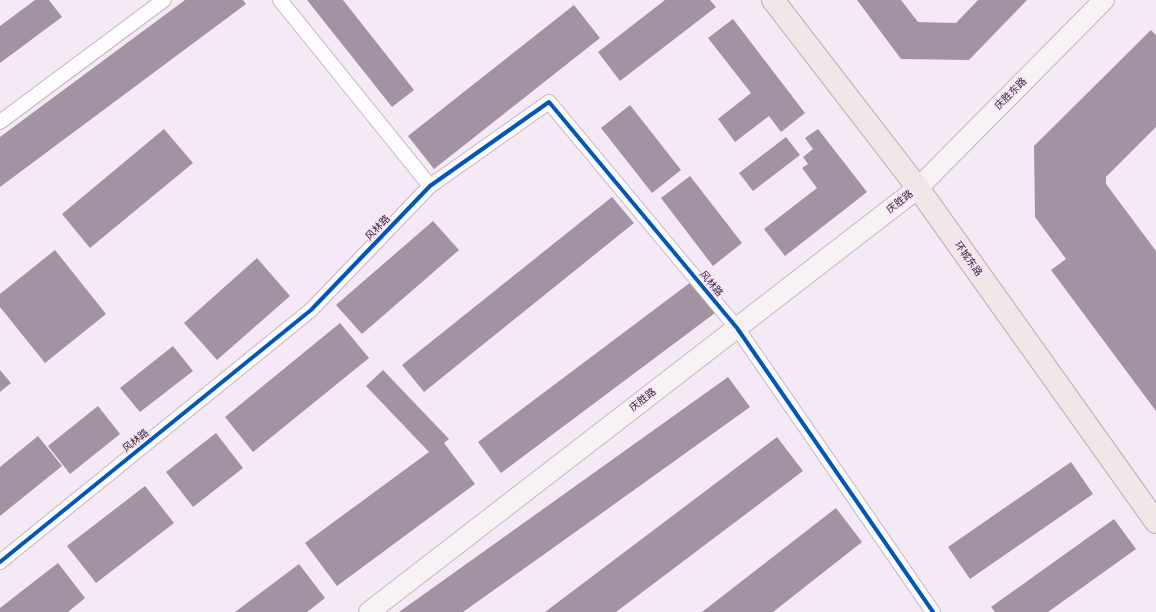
<!DOCTYPE html>
<html>
<head>
<meta charset="utf-8">
<style>
	body { margin:0 }
	canvas { display:block; background:#f5e9f5 }
</style>
</head>
<body>
<canvas width="1156" height="612"></canvas>
<script>
const g = document.querySelector('canvas').getContext('2d');
g.lineJoin = 'round';
function paint(path, color) { g.fillStyle = color; g.fill(path, 'evenodd'); }
function trace(path, color, width, dash) { g.strokeStyle = color; g.lineWidth = width; g.lineCap = dash ? 'butt' : 'round'; g.setLineDash(dash || []); g.stroke(path); }
function drawText(font, color, halo, rows, align = 'center') {
  g.font = font + ' Helvetica,"Noto Sans SC",sans-serif'; g.lineWidth = 4; g.setLineDash([]); g.textBaseline = 'middle'; g.strokeStyle = halo; g.fillStyle = color; for (const [text, x, y, turn = 0] of rows) {
    g.save(); g.translate(x, y); g.rotate((+turn || 0) * Math.PI / 180); g.textAlign = isNaN(turn) ? turn : align; if (halo) g.strokeText(text, 0, 0); g.fillText(text, 0, 0); g.restore();
  }
}
paint(new Path2D(`
	M35,0H49L62,17L0,63V26Z
	M185,0H243L246,4L0,187V137Z
	M307,0H343L414,90L392,107Z
	M665,0H710L716,7L620,81L598,52Z
	M857,0H901L918,22L956,23L978,0H1027L969,60L901,59Z
	M574,5L600,38L434,169L408,136Z
	M733,19L805,113L781,132L769,116L735,142L718,119L751,93L708,38Z
	M1151,30L1156,35V127L1106,177V184L1156,251V411L1051,270L1066,259L1035,217L1034,146Z
	M630,105L681,170L652,193L601,128Z
	M164,129L193,163L90,248L62,214Z
	M818,129L867,192L785,256L764,229L817,188L802,168L808,164L803,157L813,149L805,138Z
	M786,137L800,155L753,191L739,173Z
	M690,176L742,243L713,266L661,198Z
	M612,197L634,223L424,392L402,365Z
	M433,221L459,250L362,334L336,305Z
	M55,250L106,314L45,363L0,307V294Z
	M257,258L290,296L217,360L184,323Z
	M691,282L715,313L501,473L478,442Z
	M340,323L369,358L253,452L225,417Z
	M173,346L193,371L140,412L120,388Z
	M0,370L11,383L0,392Z
	M383,370L449,439L444,443L475,484L337,586L305,543L429,452L366,386Z
	M728,377L750,407L560,543L463,612H399Z
	M98,406L120,434L70,474L48,446Z
	M216,433L243,468L193,507L166,472Z
	M38,436L62,466L0,516V467Z
	M777,437L803,471L616,612H545Z
	M1071,462L1093,494L970,579L948,547Z
	M145,486L174,523L96,583L67,546Z
	M836,508L862,542L773,612H702Z
	M1114,519L1136,549L1048,612H995L991,607Z
	M58,563L85,598L68,612H0V608Z
	M299,564L325,598L307,612H235Z`), '#a392a4');
const street = new Path2D(`
	M280,0L430,186
	M0,122L164,0
	M0,562L311,310L430,186L549,102L737,328L933,612`);
const secondary = new Path2D(`
	M369,612L918,188L1104,0`);
const primary = new Path2D(`
	M773,0L918,188L1156,522`);
trace(street, '#c1b7c1', 16);
trace(secondary, '#c1b7c1', 22);
trace(primary, '#bba7ae', 24);
trace(street, '#fefcfe', 14);
trace(secondary, '#f7f2f3', 20);
trace(primary, '#f1e6e8', 22);
trace(new Path2D(`
	M0,562L311,310L430,186L549,102L737,328L933,612`), '#0057b8', 4);
drawText('10px', '#2f272f', '#fae4fa', [
	["庆胜东路",1011,94,-45],
	["庆胜路",900,202,-38],
	["风林路",378,228,-46],
	["环城东路",968,259,55],
	["风林路",711,284,50],
	["庆胜路",643,400,-38],
	["风林路",136,441,-39]
]);
</script>
</body>
</html>
